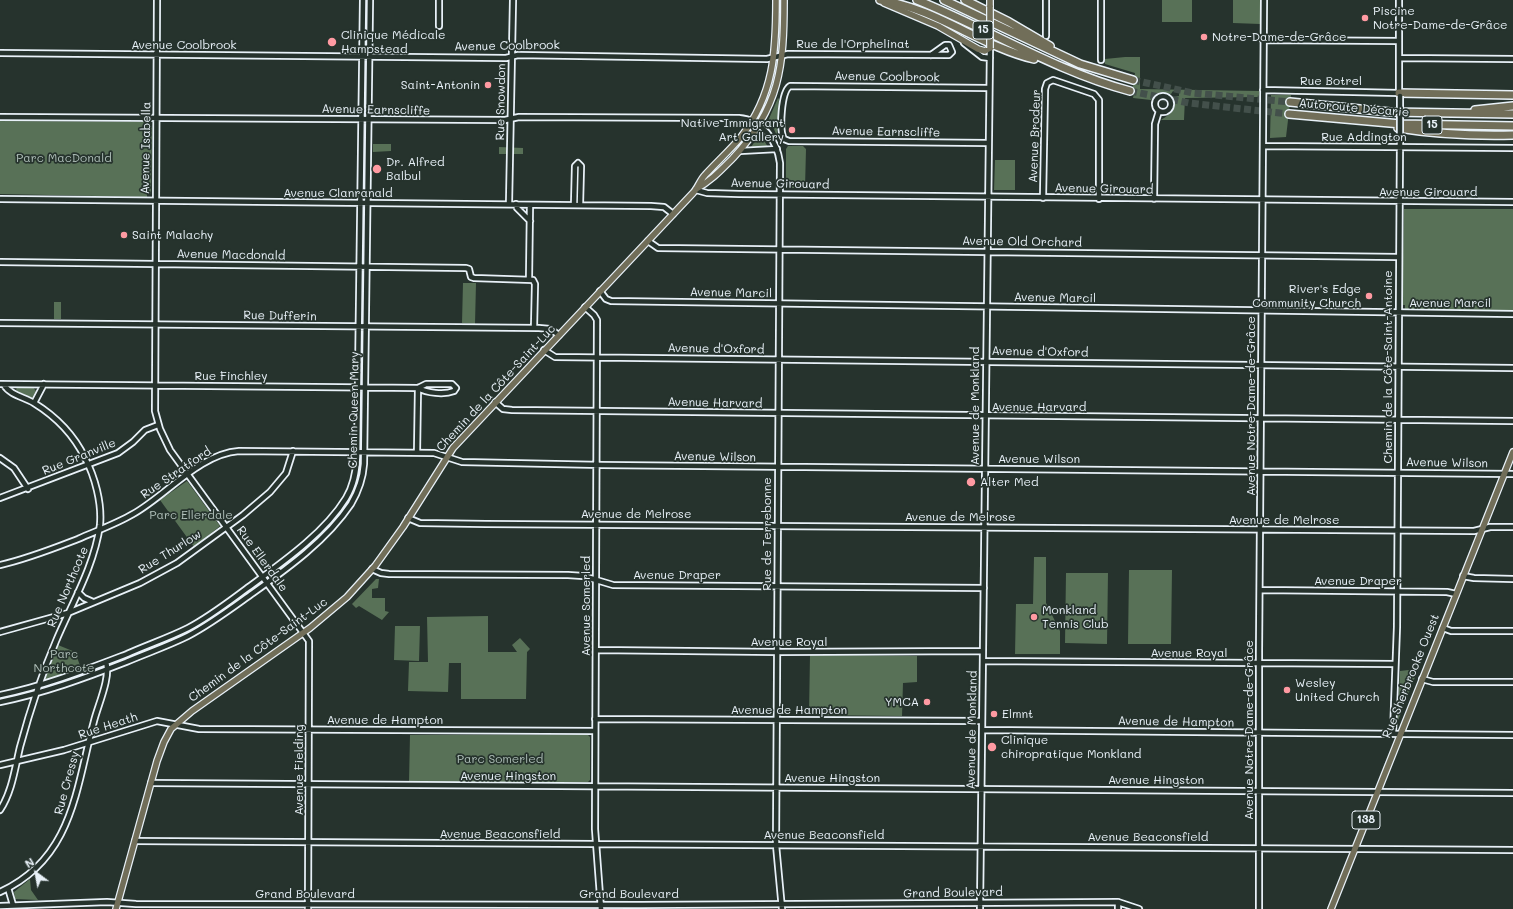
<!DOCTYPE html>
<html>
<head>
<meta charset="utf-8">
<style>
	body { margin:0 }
	#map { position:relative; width:1513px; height:909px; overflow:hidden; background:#26332d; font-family:Mali,sans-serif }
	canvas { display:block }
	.north { position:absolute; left:16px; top:853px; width:40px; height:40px; -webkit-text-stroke:3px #26332d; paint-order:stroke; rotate:328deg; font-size:11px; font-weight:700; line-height:16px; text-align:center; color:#e8f1f8 }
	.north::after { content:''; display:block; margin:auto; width:14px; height:18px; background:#e8f1f8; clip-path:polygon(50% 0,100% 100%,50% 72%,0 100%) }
</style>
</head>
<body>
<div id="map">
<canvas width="1513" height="909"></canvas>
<div class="north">N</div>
</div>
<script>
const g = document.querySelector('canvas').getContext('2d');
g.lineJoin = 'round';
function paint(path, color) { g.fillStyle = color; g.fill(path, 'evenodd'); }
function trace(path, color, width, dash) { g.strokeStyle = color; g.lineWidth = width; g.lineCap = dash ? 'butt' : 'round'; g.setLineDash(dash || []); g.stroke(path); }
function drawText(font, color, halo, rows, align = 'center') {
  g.font = font + ' Mali,sans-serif'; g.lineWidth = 3.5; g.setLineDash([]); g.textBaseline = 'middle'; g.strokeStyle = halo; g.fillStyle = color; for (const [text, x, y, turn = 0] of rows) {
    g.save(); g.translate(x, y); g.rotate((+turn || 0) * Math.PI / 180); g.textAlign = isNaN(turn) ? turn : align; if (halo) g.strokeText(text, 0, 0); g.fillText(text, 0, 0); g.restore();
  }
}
paint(new Path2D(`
	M1162,0H1192V22H1162Z
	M1233,0H1260V24L1233,23Z
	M1125,57H1140V89L1259,91V97L1185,98L1184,120H1161C1171,114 1178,108 1173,97L1179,96V91H1173L1171,94L1161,92L1155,95L1151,100L1133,98L1134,93L1132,91L1135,73L1105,64V59Z
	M1271,95H1291L1286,137L1270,138Z
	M778,98L779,99L777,136L773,127L771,128L769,125L772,121H768Z
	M0,121L149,122L150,125L152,126L151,194H147V197L0,194Z
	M760,134L768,147H751Z
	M373,144H391V151L373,152Z
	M788,146H803L806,149L805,188H797V186H794V188H790L786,184V149Z
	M499,147L523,148V154H499Z
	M995,160H1015V190H994Z
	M1404,209H1513V310H1405V305H1402Z
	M463,283H476L475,324L462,323Z
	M54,302H61V319H54Z
	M18,387H33L36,391L32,398L17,391L16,389Z
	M187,481L220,526L194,547L160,500Z
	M1034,557H1046V603L1060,631V654H1015L1016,604H1033Z
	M1129,570H1172L1171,644H1128Z
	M1066,573H1108L1107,644L1065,643Z
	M376,579H379L378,588L372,589V598H385V611L389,612L382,620L359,606L356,608L352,604Z
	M488,616V652H517L512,645L520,638L530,649L527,652L526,699H461V663H449L448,692L408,691L409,662H428L427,617Z
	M395,626H420L419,661L394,660Z
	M58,645L75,652L81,668L46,680L45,677Z
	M810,655L917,656V682L903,683L902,716L809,715Z
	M1417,669V672L1397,723L1400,671Z
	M410,735H588L590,737V780L588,782H409Z
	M30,879L31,890L38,900L15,899L14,892Z`), '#587157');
trace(new Path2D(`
	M1133,80L1193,93L1290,102
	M1130,91L1189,103L1289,114`), '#43504b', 7, [7, 3.5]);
const minor = new Path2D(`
	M157,0L155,411L160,429L170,450L309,641L308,909
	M1046,0V36
	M1399,0V94
	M439,26V0
	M1263,40L1399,41
	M964,43L982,57L990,58
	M0,53L506,58L518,55L767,59L788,54L949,55L952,52L949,45H945L931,55
	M1399,58L1513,59
	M1101,60V0
	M1263,90L1399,93
	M1155 104a8 8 0 1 1 16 0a8 8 0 1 1-16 0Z
	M0,117L505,120L519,117L739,118C762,120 777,140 780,163L776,845L782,909
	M988,143L789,141L784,139C779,130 781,92 790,86L988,88
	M1263,146L1513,148
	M740,151L777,149
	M696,190L707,193L739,194L1513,202
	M1043,198L1045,89L1047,83L1053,80L1094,94L1099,100V199
	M0,199L651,206L664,207L673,214
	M1154,199L1155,124L1159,111
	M509,204L513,0
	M516,204L517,208L530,221
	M574,205L575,166L578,163L581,166L580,205
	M648,241L658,248L1398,257
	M0,262L466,268L469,269L471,277L474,278L533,280L535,284L534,328
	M529,279L530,205
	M600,291L606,299L611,301L1513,314
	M585,307L594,315L597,320L595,829L601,909
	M0,323L539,328L550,329L559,335
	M544,350L555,357L1513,368
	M0,384L418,388L426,384H452L456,388L454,391C444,395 427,393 418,388
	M495,402L503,409L512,410L1513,421
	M34,403L44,384
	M417,453L418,388
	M0,458L14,468L28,489
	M0,498L118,453L133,442L145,430L158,425
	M408,518L420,523L486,524L1474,531L1490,527H1513
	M0,565C27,559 52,549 78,539C96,531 116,524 133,514C167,495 199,454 239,451L434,453L462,462L602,465L1513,474
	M372,569L381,573L389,574L568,575L583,576L613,585L984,588
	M1463,576L1474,578L1513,579
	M1260,590L1447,592L1456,594
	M78,592L84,598L93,602
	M1443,628L1451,631H1513
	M0,632L68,613L140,583L177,563L243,515L270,492L286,473L293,451
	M596,650L777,652L983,651
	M983,661L1395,664
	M1422,679L1433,682H1513
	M0,695C44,686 85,670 127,654C147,645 168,638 188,628C209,617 227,603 246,589C280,564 324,534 346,498C354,485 356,472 357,457L363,0
	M0,702C44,693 85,678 126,662C147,653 168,646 188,636C211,624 232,608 253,593C288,568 327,540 351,504C358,492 363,478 364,464L370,0
	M595,719L982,721
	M983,730L1513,735
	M1393,733L1397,627L1400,141
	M0,765L64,750L157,721L199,729L595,731
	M151,783L1513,793
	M0,810C12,792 15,768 20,747C30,710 41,676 56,641C72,603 94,567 100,525C102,503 95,477 85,458C74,435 55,416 34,403C24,397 10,395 4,385
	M135,841L1513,850
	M8,888L13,905
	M0,892C73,859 76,788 94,721C98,705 111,677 106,662
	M0,906L107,902L136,904L641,905L1118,902L1139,909
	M980,909L990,48
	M1118,909V902
	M1259,909V652L1264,0`);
const major = new Path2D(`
	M990,0V7
	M884,3L938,26L978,49L985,51L990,48
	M696,189C711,181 721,170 733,158C780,108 784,66 784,0
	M116,909L157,761L164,742L171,729L192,711L310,628L347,597L375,566L403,527L453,448L693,193C698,188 700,180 705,175C717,162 730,150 741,137C774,94 776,52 776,0
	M1331,909L1513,452`);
const highway = new Path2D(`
	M880,0C938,9 980,46 1034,59
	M917,0C989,29 1055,71 1130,91
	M944,0L1080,64L1133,80
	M965,0L1009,22L1050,46
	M1399,93L1513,95
	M1290,102L1390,112L1513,114
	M1475,110L1513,106
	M1289,114L1401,124L1513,126
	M1398,128C1436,134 1474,136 1513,135`);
trace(minor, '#e8f1f8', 8);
trace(major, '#e8f1f8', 8);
trace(highway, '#e8f1f8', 10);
trace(minor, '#26332d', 4.5);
trace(major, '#716e59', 5.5);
trace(highway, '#716e59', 7);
const minorBridge = new Path2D(`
	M1400,96V141`);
const majorBridge = new Path2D(`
	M990,48V7`);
trace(minorBridge, '#e8f1f8', 8, []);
trace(majorBridge, '#e8f1f8', 8, []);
trace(minorBridge, '#26332d', 4.5);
trace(majorBridge, '#716e59', 5.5);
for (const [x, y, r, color] of [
	[1365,18,4,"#ff9aa2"],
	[1204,37,4,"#ff9aa2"],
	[332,42,5,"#ff9aa2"],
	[488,85,4,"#ff9aa2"],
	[792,130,4,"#ff9aa2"],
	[377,169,5,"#ff9aa2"],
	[124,235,4,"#ff9aa2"],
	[1369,296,4,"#ff9aa2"],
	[971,482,5,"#ff9aa2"],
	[1034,617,4,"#ff9aa2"],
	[1287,690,4,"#ff9aa2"],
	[927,702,4,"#ff9aa2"],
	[994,714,4,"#ff9aa2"],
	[992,747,5,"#ff9aa2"]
]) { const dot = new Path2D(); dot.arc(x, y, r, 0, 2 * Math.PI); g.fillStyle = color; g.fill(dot); trace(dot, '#26332d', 1.5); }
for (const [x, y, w] of [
	[983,30,20],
	[1432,125,20],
	[1366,820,28]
]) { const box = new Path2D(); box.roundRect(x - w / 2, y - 9, w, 18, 3); g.fillStyle = '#26332d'; g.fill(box); trace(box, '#e8f1f8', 1); }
drawText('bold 11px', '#e8f1f8', null, [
	["15",983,30],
	["15",1432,125],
	["138",1366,820]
]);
drawText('12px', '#e8f1f8', '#26332d', [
	["Piscine",1373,11],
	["Notre-Dame-de-Grâce",1373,25],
	["Clinique Médicale",341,35],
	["Hampstead",341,49],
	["Notre-Dame-de-Grâce",1212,37],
	["Saint-Antonin",480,85,"right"],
	["Native Immigrant",784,123,"right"],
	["Art Gallery",784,137,"right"],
	["Dr. Alfred",386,162],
	["Balbul",386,176],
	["Saint Malachy",132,235],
	["River's Edge",1361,289,"right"],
	["Community Church",1361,303,"right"],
	["Alter Med",980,482],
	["Monkland",1042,610],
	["Tennis Club",1042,624],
	["Wesley",1295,683],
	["United Church",1295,697],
	["YMCA",919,702,"right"],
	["Elmnt",1002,714],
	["Clinique",1001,740],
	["chiropratique Monkland",1001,754]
], 'left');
drawText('12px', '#e8f1f8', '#26332d', [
	["Rue de l'Orphelinat",853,44],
	["Avenue Coolbrook",184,45],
	["Avenue Coolbrook",507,46,-1],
	["Avenue Coolbrook",887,77,1],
	["Rue Botrel",1331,81],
	["Rue Snowdon",501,102,-89],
	["Autoroute Décarie",1354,108,5],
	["Avenue Earnscliffe",376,110,1],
	["Avenue Earnscliffe",886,132,1],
	["Avenue Brodeur",1035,136,-88],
	["Rue Addington",1364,137],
	["Avenue Isabella",146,148,-89],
	["Avenue Girouard",780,184,1],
	["Avenue Girouard",1104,189,1],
	["Avenue Girouard",1428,192],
	["Avenue Clanranald",338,193],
	["Avenue Old Orchard",1022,242,1],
	["Avenue Macdonald",231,255,1],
	["Avenue Marcil",731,293,1],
	["Avenue Marcil",1055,298,1],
	["Avenue Marcil",1450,303],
	["Rue Dufferin",280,316,1],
	["Avenue d'Oxford",716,349,1],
	["Avenue d'Oxford",1040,352,1],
	["Chemin de la Côte-Saint-Antoine",1388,367,-90],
	["Rue Finchley",231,376],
	["Chemin de la Côte-Saint-Luc",496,388,-47],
	["Avenue Harvard",715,403,1],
	["Avenue de Monkland",975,406,-90],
	["Avenue Notre-Dame-de-Grâce",1251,406,-90],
	["Avenue Harvard",1039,407],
	["Chemin Queen Mary",354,410,-89],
	["Rue Granville",79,457,-22],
	["Avenue Wilson",715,457,1],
	["Avenue Wilson",1039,459],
	["Avenue Wilson",1447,463,1],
	["Rue Stratford",176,473,-34],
	["Avenue de Melrose",636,514],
	["Avenue de Melrose",960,517],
	["Avenue de Melrose",1284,520],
	["Rue de Terrebonne",767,534,-90],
	["Rue Thurlow",170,552,-32],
	["Rue Ellerdale",262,559,54],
	["Avenue Draper",677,575],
	["Avenue Draper",1358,581],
	["Rue Northcote",68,587,-67],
	["Avenue Somerled",586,606,-90],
	["Avenue Royal",789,642],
	["Chemin de la Côte-Saint-Luc",258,650,-36],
	["Avenue Royal",1189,653],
	["Rue Sherbrooke Ouest",1411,676,-68],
	["Avenue de Hampton",789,710],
	["Avenue de Hampton",385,720],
	["Avenue de Hampton",1176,722,1],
	["Rue Heath",108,726,-18],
	["Avenue de Monkland",972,730,-89],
	["Avenue Notre-Dame-de-Grâce",1249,730,-90],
	["Avenue Fielding",299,770,-90],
	["Avenue Hingston",508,776],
	["Avenue Hingston",832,778],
	["Avenue Hingston",1156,780],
	["Rue Cressy",67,783,-75],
	["Avenue Beaconsfield",500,834],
	["Avenue Beaconsfield",824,835],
	["Avenue Beaconsfield",1148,837],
	["Grand Boulevard",953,893,-1],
	["Grand Boulevard",305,894],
	["Grand Boulevard",629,894]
]);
drawText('12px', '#aebeb8', '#26332d', [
	["Parc MacDonald",64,158],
	["Parc Ellerdale",191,515],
	["Parc",64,654],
	["Northcote",64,668],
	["Parc Somerled",500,759]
]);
</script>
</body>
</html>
